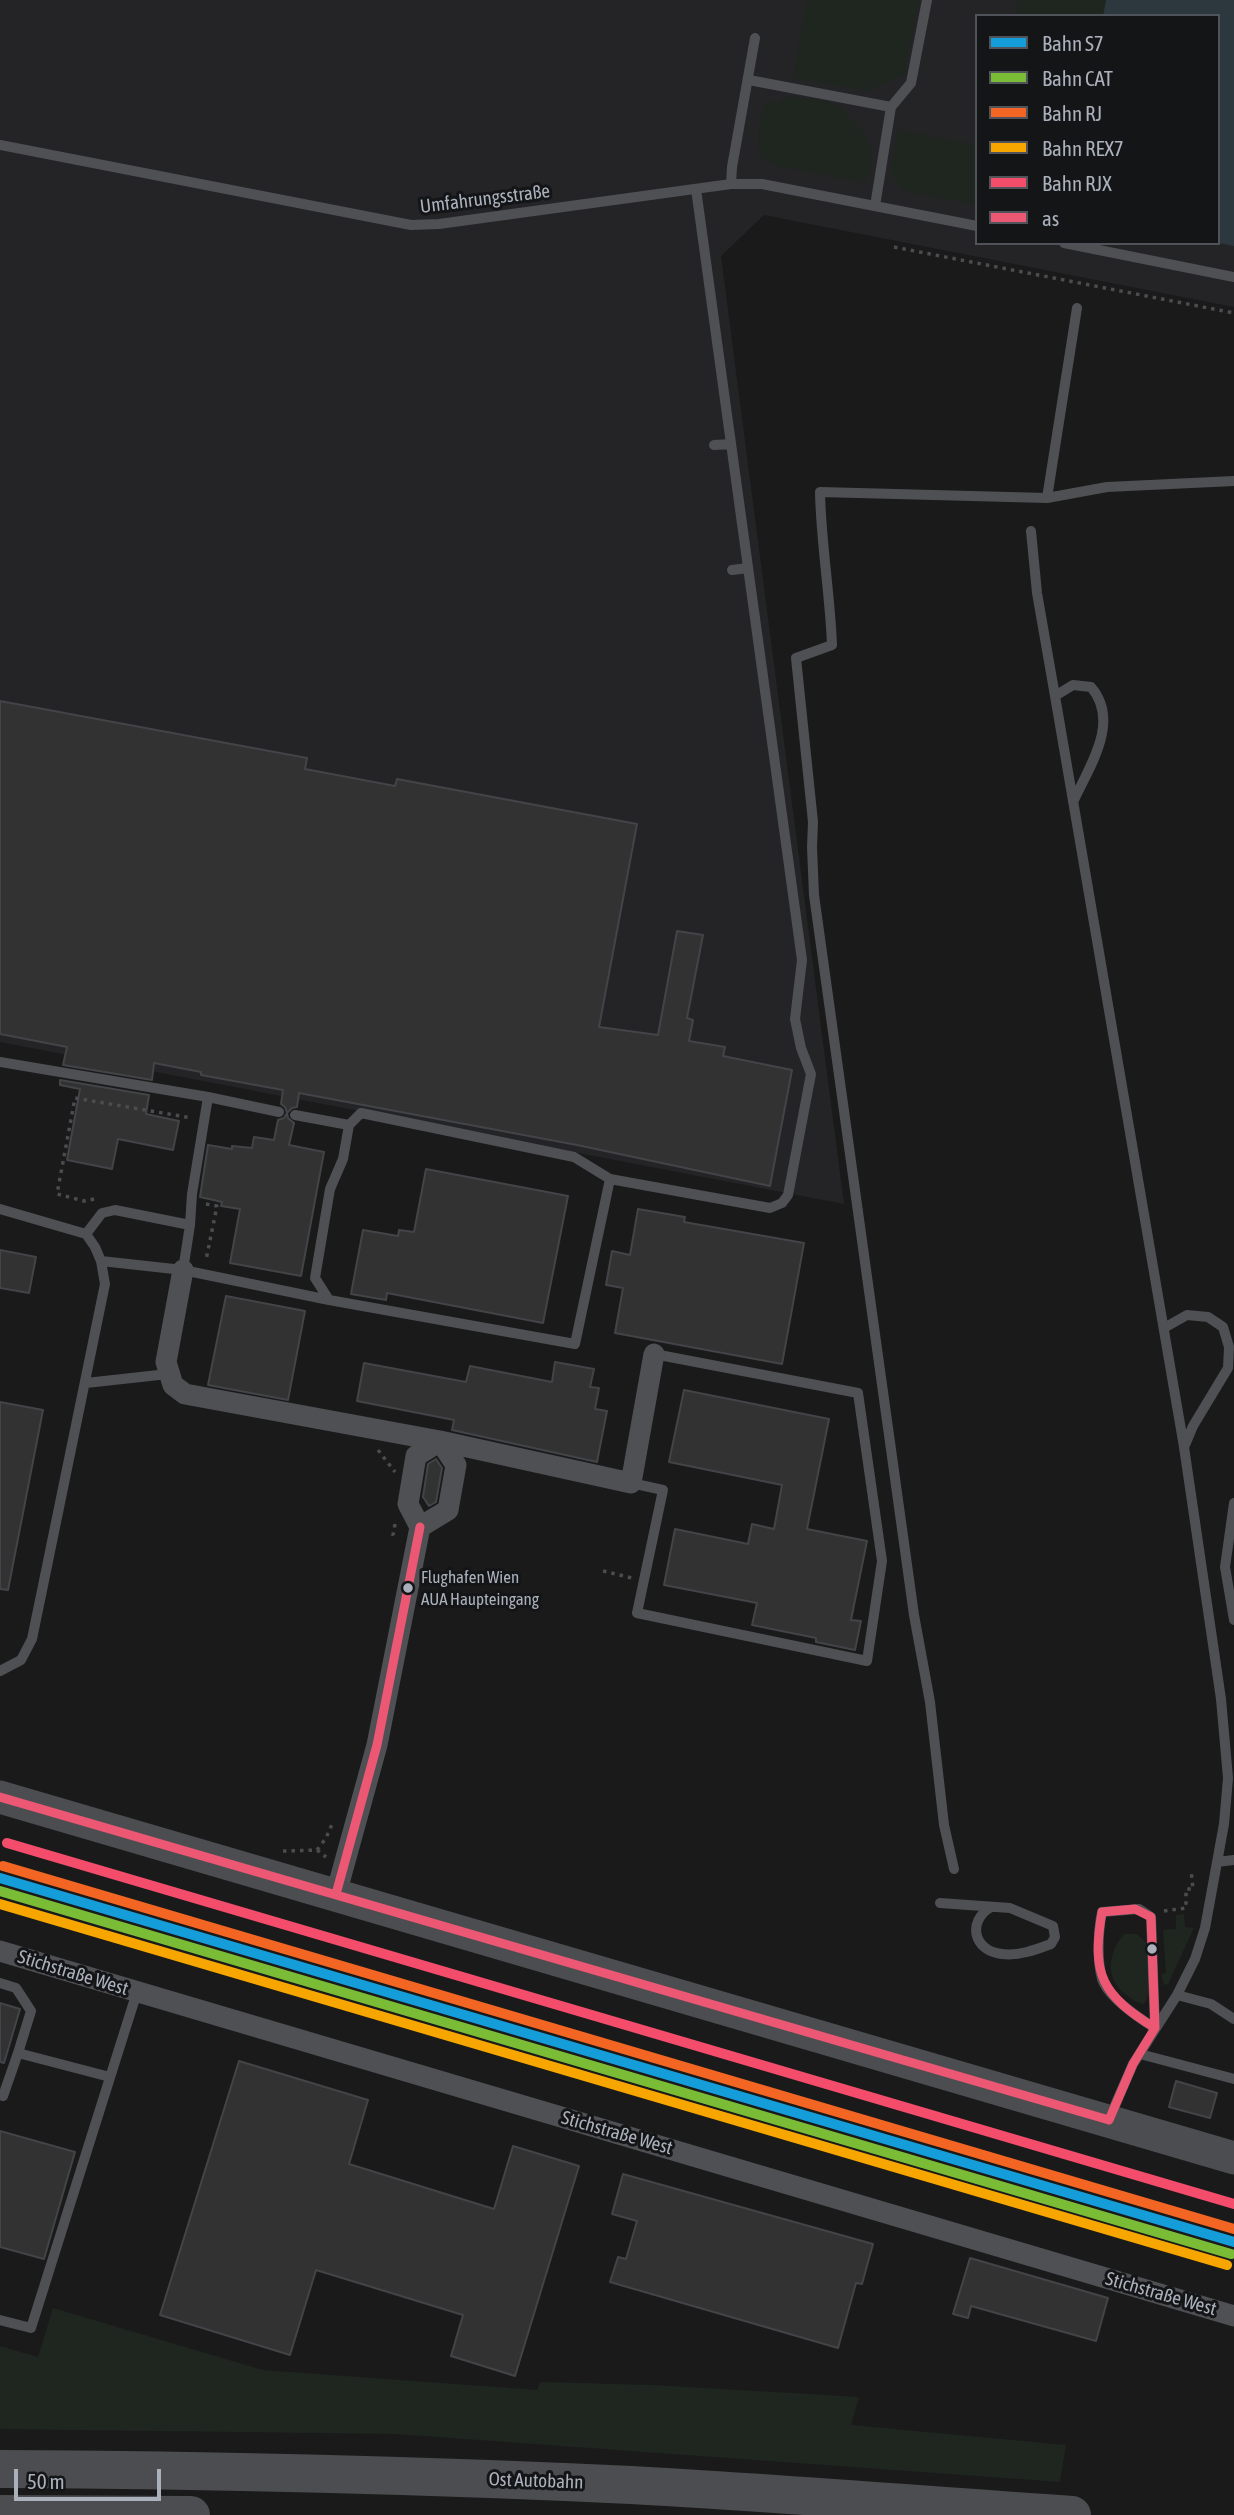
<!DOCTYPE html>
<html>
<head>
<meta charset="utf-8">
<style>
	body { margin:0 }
	#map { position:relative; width:1234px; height:2515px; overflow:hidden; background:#1a1a1b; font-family:"Asap Condensed",sans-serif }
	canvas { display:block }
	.legend { position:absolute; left:975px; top:14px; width:245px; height:231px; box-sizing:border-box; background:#141517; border:2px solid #505359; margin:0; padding:9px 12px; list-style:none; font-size:21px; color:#abb1bc }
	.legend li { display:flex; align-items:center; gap:14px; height:35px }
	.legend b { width:35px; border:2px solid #505359 }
	.scale { position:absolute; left:14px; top:2469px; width:147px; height:32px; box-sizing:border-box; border:4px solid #abb1bc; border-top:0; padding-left:9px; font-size:21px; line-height:24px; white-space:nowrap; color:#abb1bc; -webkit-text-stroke:5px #141517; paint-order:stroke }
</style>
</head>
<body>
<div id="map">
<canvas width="1234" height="2515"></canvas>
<ul class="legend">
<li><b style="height:9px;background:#159dd9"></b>Bahn S7</li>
<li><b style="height:9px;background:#7bbc36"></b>Bahn CAT</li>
<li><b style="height:9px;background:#f26522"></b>Bahn RJ</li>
<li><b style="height:9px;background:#f7a600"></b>Bahn REX7</li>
<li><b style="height:9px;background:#f44d6c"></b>Bahn RJX</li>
<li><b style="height:9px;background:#ec5873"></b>as</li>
</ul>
<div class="scale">50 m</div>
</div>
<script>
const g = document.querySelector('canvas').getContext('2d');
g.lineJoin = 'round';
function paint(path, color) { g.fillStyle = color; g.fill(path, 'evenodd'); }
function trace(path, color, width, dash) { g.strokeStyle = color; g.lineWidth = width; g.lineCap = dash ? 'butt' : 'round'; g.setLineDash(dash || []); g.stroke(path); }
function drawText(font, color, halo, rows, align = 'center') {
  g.font = font + ' "Asap Condensed",sans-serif'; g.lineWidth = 6; g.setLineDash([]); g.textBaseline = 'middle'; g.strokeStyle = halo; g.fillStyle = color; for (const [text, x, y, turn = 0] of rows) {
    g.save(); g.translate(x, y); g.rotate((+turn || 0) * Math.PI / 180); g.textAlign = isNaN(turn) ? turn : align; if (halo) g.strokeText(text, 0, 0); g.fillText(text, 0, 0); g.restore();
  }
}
paint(new Path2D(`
	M0,0H1234V307L764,215L721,256L844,1204L0,1042ZM977,16H1218V243H977Z`), '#242427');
paint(new Path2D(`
	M807,0H919L904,75L868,91L793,78Z
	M1018,0H1106L1103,16H1015Z
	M783,96C799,98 821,99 837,105C841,107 846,112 849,116C868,134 878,153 868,179L862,182L778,166C773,164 767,163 763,158C753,143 761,117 765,101L781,103Z
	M898,130L977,145V205L904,191L895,181L891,169Z
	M1184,1914L1185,1927L1194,1928L1168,1984L1164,1985L1161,1974L1166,1973L1163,1930L1176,1929V1915Z
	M1124,1934H1137L1146,1942L1150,1992L1144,2004C1136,2003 1130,1998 1124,1993C1104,1977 1109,1952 1124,1934Z
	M53,2308L263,2370L537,2390L540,2382L653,2385L859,2397L851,2425L1066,2445L1060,2482L396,2434L0,2429V2346L38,2357Z`), '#1e261f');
paint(new Path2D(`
	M1106,0H1234V246L1218,243V16H1103Z`), '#2c373e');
const building = new Path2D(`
	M0,701L307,758L305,769L395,786L397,779L637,824L599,1027L658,1035L677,931L703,935L687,1018L693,1020L689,1041L725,1047L723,1056L792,1070L770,1186L577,1145L299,1093L297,1107L292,1108L287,1113L288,1118L294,1123L289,1145L324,1152L301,1276L230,1263L240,1209L221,1206L222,1202L200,1197L208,1145L232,1149V1146L252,1148L254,1137L274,1140L278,1120L284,1118L287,1113L285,1107L281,1104L283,1090L201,1075V1072L154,1063L152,1080L63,1065L67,1047L0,1034Z
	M60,1080L149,1095L146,1114L179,1121L173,1150L118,1139L112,1169L67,1160L80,1089L60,1085Z
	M426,1169L568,1196L543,1323L387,1293L386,1300L351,1294L363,1230L398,1236L399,1230L414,1232Z
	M638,1209L685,1217L684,1222L804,1243L782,1364L615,1333L623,1288L606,1285L612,1251L630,1255Z
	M0,1250L36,1257L29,1293L0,1288Z
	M226,1296L305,1311L288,1400L208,1385Z
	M555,1362L594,1369L590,1387L599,1388L595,1409L607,1411L597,1462L452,1430L454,1420L357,1401L364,1363L466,1382L470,1366L552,1382Z
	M684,1390L829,1419L807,1529L867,1541L851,1620L861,1621L855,1650L816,1642V1638L752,1625L757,1603L664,1585L675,1529L748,1544L752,1524L774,1529L782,1485L669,1462Z
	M0,1402L43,1410L8,1590L0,1589Z
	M436,1459L442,1468L436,1502L429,1506L423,1497L428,1464Z
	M0,2003L20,2009L4,2063L0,2062Z
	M239,2061L368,2100L349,2164L494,2209L513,2146L579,2166L515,2376L451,2356L463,2315L316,2270L290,2355L160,2315Z
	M1176,2081L1217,2093L1210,2118L1169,2107Z
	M0,2131L75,2152L44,2259L0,2247Z
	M623,2174L873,2244L862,2284L856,2283L838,2348L610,2282L618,2257L626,2259L637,2221L612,2214Z
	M970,2258L1108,2298L1096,2341L971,2306L968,2318L953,2314Z`);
paint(building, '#323233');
trace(building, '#434447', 2);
trace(new Path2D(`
	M894,247L1234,313
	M94,1199L84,1201L57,1194L75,1098L192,1118
	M206,1204L217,1206L206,1260
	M378,1450L395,1472
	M395,1524L393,1535L396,1540
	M603,1571L632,1578
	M317,1850L326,1838L333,1822
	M283,1851L317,1850L326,1857
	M1164,1911L1186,1908V1889H1193L1191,1870`), '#4a4c4e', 3.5, [3.5, 5]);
trace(new Path2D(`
	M749,80L891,107
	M0,145L411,225L439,224L731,184H762L977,226
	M731,184L732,167L755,38
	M875,206L891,107L911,83L927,0
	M1064,243L1234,277
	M714,445L731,444
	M1047,498L1077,308
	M1031,531L1037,593L1055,696
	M732,570L748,568
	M1073,802C1089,767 1121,722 1091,687L1073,685L1055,696L1184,1447L1221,1699L1228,1778L1224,1824L1205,1928L1195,1959L1177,1995L1133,2064L1109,2119
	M0,1062L208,1097L192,1194L190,1225
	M208,1097L279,1112
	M295,1115L349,1125L343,1159L330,1189L315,1278L329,1300L575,1344L610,1179
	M349,1125L361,1113L574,1157L610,1179L770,1208L782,1203L788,1195L811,1074L801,1048L795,1019L802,960L696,189
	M0,1209L86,1234L95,1247L101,1261L105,1284L32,1639L21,1660L0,1671
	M86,1234L102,1213L115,1210L190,1225L183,1270L101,1261
	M183,1270L329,1300
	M1164,1328L1187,1315L1208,1317L1223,1327L1229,1347L1228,1368L1193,1426L1185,1445
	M86,1383L168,1374
	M631,1483L663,1490L637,1613L867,1661L882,1561L858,1393L654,1354
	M1234,1503L1225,1567L1234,1620
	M1217,1862L1234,1860
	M954,1869L944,1825L930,1702L914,1615L814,895L812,847L813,822L796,658L832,645C830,594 821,543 820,492L1047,498L1107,487L1234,481
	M940,1903L1010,1908L1053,1926L1055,1937L1051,1944C1035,1950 1019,1956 1002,1954C973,1951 967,1921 991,1907
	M1139,1909L1151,1917L1155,2028C1139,2018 1108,1998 1102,1979C1097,1961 1098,1931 1102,1912Z
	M0,1983L16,1988L31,2011L18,2053L110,2077
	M1177,1995L1211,2004L1234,2019
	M1140,2054L1234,2079
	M0,2095L3,2096L18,2053
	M0,2320L31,2328L137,1992`), '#4e5054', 10);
trace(new Path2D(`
	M183,1270L166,1362L173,1385L185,1394L440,1441L631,1483L654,1354
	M336,1894L377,1745L420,1527L408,1504L416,1456L440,1441L456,1465L448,1510L420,1527
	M0,1951L1234,2316`), '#4e5054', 21);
trace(new Path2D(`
	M0,1797L1234,2158`), '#4c4d50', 33);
trace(new Path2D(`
	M0,2469C210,2470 420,2475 631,2485C778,2493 925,2505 1072,2515
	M0,2514L191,2515`), '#4c4d50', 38);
trace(new Path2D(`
	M0,1797L1109,2120
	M336,1894L377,1745L420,1527
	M1135,1909L1151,1917L1155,2028C1102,1995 1091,1975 1102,1912Z
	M1109,2120L1133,2064L1155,2028`), '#ec5873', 9);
trace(new Path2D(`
	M0,1878L1234,2242`), '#159dd9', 10);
trace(new Path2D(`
	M0,1891L1231,2254`), '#7bbc36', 10);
trace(new Path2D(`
	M3,1866L1234,2229`), '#f26522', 10);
trace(new Path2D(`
	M0,1904L1227,2265`), '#f7a600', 10);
trace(new Path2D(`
	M7,1843L1234,2204`), '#f44d6c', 10);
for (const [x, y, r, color] of [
	[408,1588,6,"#abb1bc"],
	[1152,1949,6,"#abb1bc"]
]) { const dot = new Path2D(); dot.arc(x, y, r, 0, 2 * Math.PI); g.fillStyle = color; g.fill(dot); trace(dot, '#141517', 2.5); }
drawText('17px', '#abb1bc', '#141517', [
	["Flughafen Wien",421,1578],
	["AUA Haupteingang",421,1600]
], 'left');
drawText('19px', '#abb1bc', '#141517', [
	["Umfahrungsstraße",485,199,-7],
	["Stichstraße West",73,1973,17],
	["Stichstraße West",617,2133,16],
	["Stichstraße West",1161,2294,16],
	["Ost Autobahn",536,2481,2]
]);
</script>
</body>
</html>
